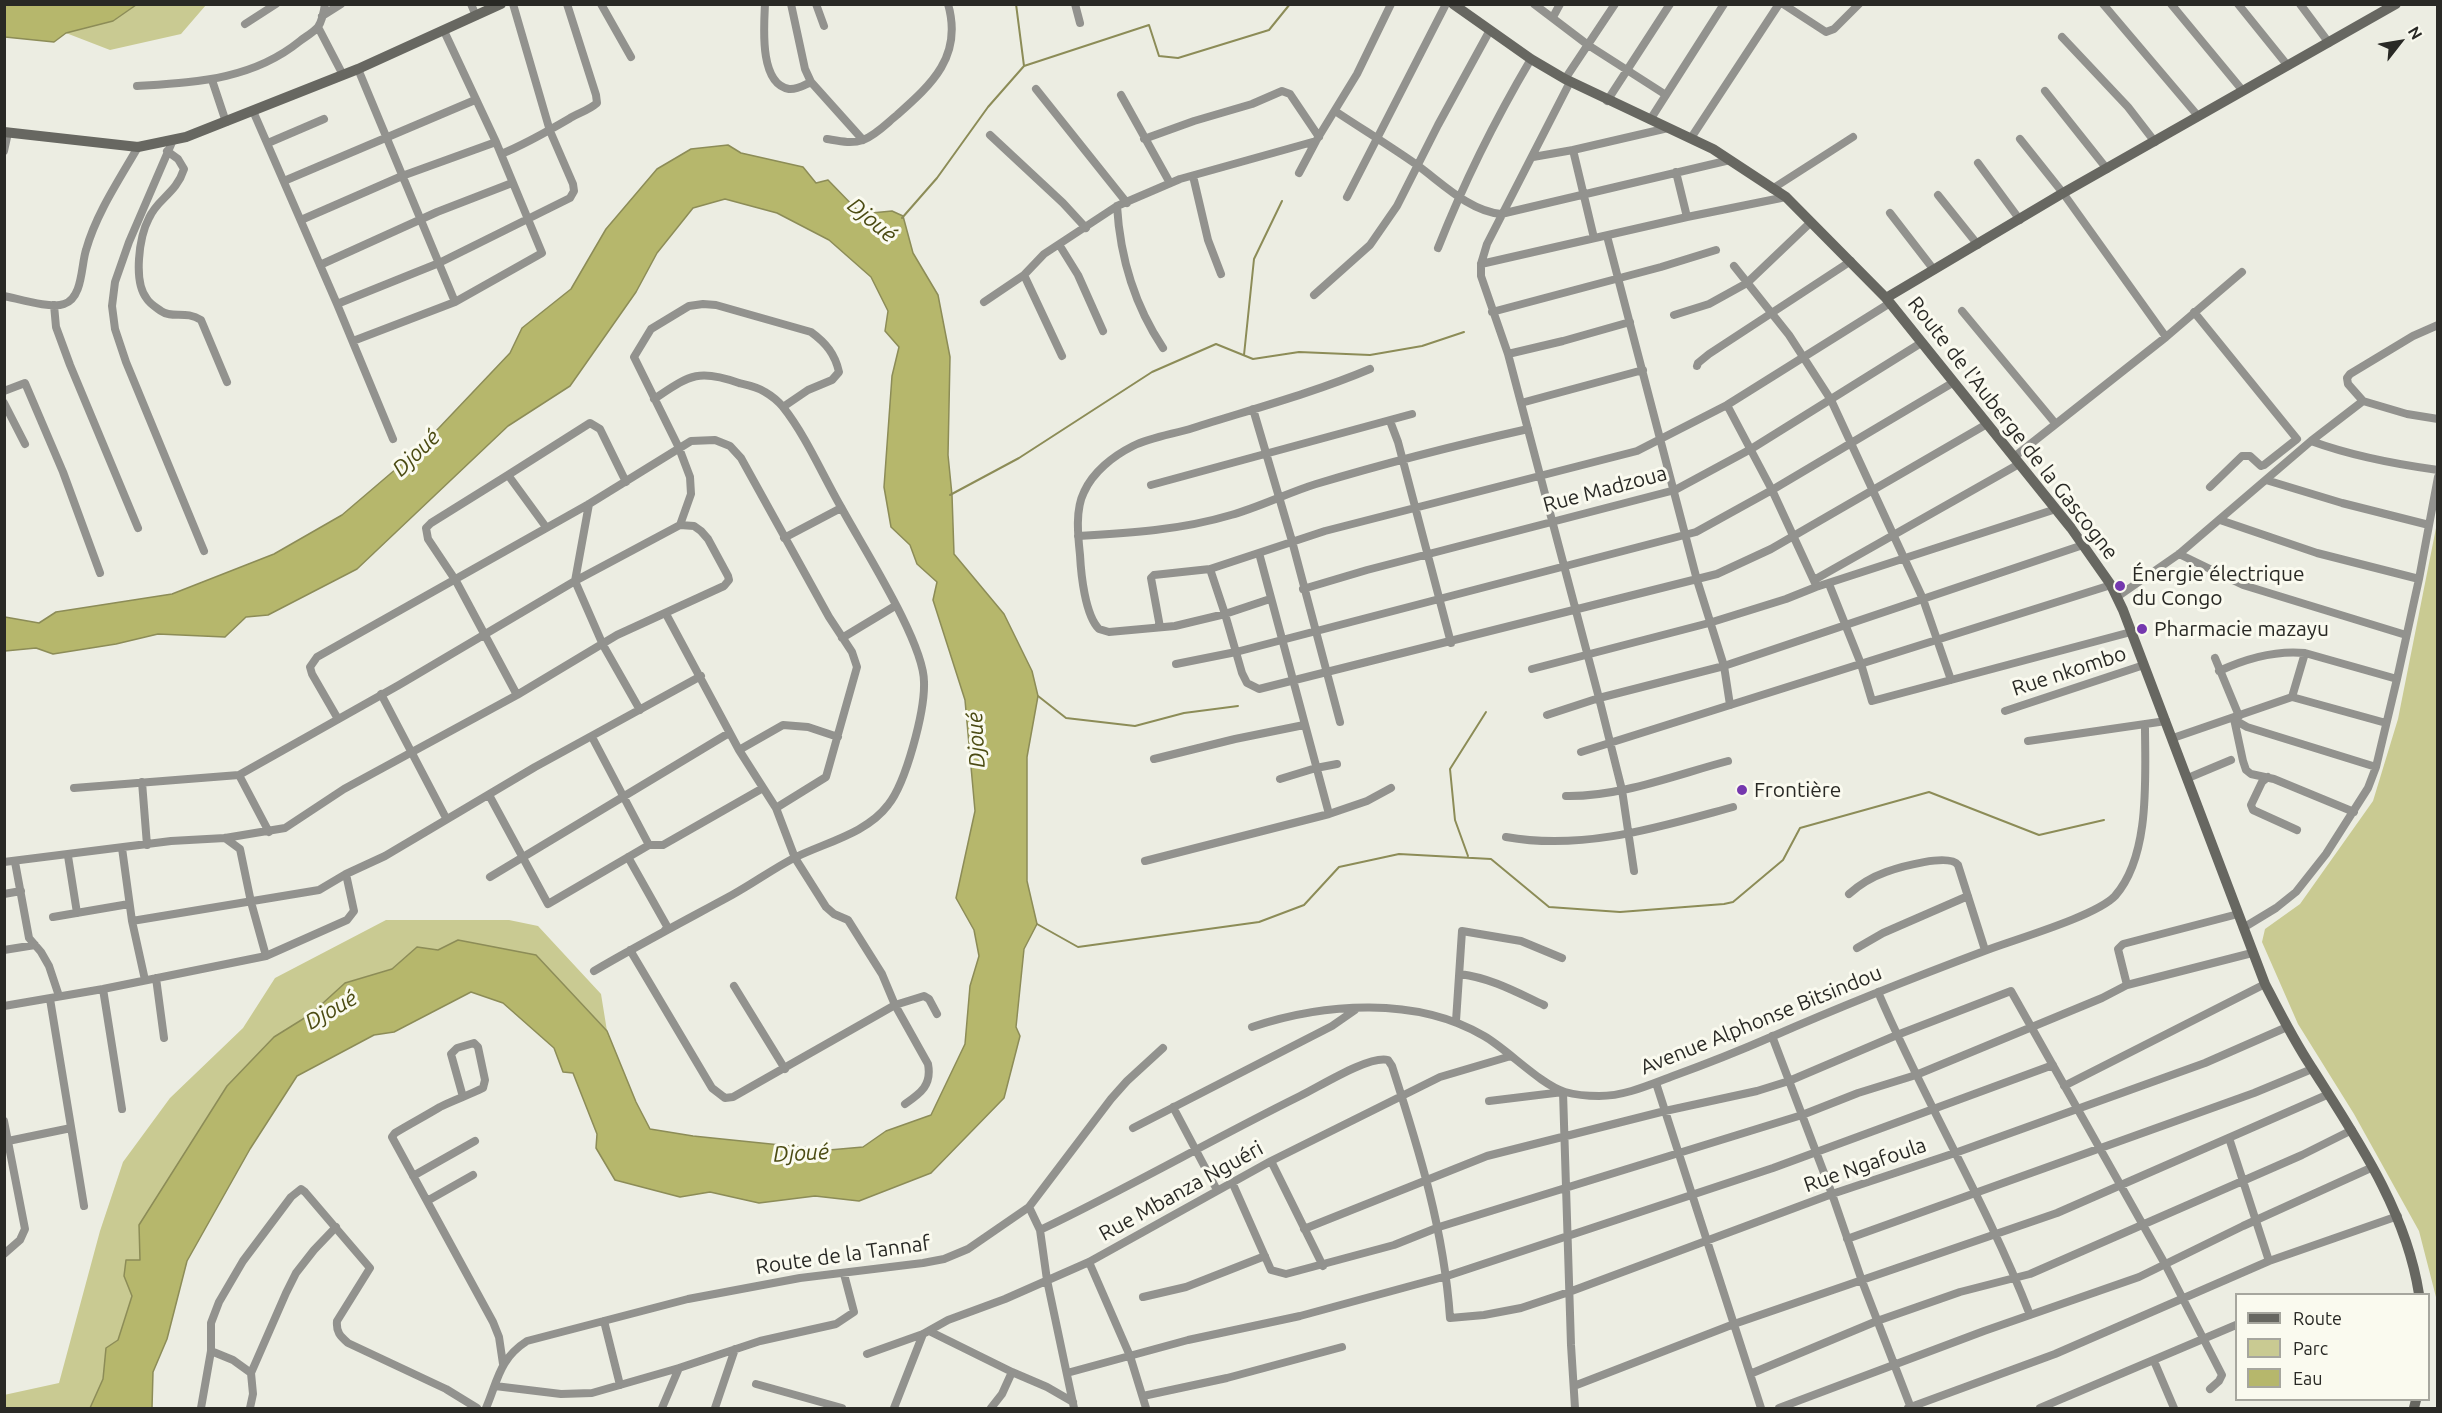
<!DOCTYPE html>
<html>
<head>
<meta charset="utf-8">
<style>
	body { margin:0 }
	#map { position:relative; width:2442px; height:1413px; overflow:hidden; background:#ecede2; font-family:Ubuntu,sans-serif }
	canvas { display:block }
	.frame { position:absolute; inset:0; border:6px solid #292925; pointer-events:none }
	.legend { position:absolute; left:2235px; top:1293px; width:195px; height:108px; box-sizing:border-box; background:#fafaef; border:2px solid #a6a69e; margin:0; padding:8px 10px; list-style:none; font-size:18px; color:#292925 }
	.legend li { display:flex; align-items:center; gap:12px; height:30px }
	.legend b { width:30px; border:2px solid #a6a69e }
	.north { position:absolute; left:2370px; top:12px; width:60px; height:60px; -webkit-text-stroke:4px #fafaef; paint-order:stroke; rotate:59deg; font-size:16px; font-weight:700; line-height:24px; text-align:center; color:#292925 }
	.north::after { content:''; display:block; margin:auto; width:21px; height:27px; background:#292925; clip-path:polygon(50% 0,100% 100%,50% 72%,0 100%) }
</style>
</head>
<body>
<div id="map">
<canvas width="2442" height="1413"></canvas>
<div class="frame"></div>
<ul class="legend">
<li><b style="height:8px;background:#676761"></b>Route</li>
<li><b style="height:16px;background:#c9ca92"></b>Parc</li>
<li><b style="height:16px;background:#b6b76c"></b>Eau</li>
</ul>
<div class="north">N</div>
</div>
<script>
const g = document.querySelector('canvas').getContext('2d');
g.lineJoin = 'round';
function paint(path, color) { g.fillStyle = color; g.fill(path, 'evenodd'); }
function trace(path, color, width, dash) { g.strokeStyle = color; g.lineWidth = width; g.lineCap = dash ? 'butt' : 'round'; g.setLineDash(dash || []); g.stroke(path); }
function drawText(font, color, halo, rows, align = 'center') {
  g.font = font + ' Ubuntu,sans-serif'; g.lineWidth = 6; g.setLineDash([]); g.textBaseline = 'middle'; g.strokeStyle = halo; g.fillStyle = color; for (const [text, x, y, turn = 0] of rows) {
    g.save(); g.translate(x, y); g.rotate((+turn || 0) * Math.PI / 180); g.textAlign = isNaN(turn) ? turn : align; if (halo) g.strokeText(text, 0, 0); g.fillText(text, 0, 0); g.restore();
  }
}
paint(new Path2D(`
	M136,5H206L181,34L110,50L66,33L113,21Z
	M2437,523V1301L2419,1231L2354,1114L2298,1024L2262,942L2265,929L2300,904L2373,801L2398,719Z
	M386,920H509L538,926L601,994L607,1031L536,955L458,940L438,950L417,947L392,969L345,983L311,1014L274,1037L227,1086L199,1130L140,1260L124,1276L132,1296L118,1340L106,1349L103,1379L90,1408H5L4,1395L59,1383L100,1231L123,1162L170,1098L243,1028L275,978Z`), '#c9ca92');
const water = new Path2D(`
	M5,4H136V5L113,21L66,33L54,42L5,37Z
	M728,145L741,153L803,167L816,183L828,180L861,214L892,211L903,216L913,253L938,295L950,357L948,455L952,495L954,554L1004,614L1032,671L1038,696L1027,757V881L1037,924L1024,949L1016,1027L1020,1036L1004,1098L931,1173L859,1201L815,1196L759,1203L710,1192L680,1197L615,1180L596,1148L597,1134L573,1073L563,1072L554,1048L503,1003L471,992L394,1032L374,1035L297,1076L250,1149L187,1261L167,1339L153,1372L152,1408H90L103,1379L106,1348L118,1340L132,1296L124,1276L126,1260H140L139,1225L227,1086L274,1037L311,1014L345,983L392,969L417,947L438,950L458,940L536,955L607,1031L636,1102L650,1129L693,1136L829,1150L863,1147L886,1131L931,1115L965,1044L970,986L979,956L974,930L956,898L975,811L965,700L933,600L937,582L917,564L910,545L891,527L884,487L892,376L899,347L885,331L888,311L871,277L829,240L777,213L725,199L693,208L657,253L636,292L570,386L508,426L357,569L268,615L246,617L225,637L158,634L116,644L53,654L36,648L5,651V617L39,623L56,612L172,594L274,554L342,515L417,451L510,353L522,328L571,289L606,229L657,169L691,149Z`);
paint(water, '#b6b76c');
trace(water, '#8c8c57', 1.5);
trace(new Path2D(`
	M1016,4L1024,66
	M902,218L937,178L988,107L1024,66L1149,25L1159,56L1178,58L1269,30L1290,4
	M1244,355L1254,259L1282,201
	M950,495L1019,458L1152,372L1216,344L1253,359L1299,352L1370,355L1422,346L1464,332
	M1038,696L1066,718L1135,726L1184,713L1238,706
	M1468,856L1455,820L1450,769L1486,712
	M1037,924L1078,947L1259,922L1304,905L1339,867L1399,854L1491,859L1549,907L1620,912L1724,904L1733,902L1783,860L1800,828L1929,792L2039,835L2104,820`), '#8c8c57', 2);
trace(new Path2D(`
	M471,4L476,16
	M601,4L631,57
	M765,4C764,26 759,84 789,89C797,90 804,85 811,82
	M791,4L805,69L811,82L863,140
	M816,4L824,26
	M1075,4L1080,23
	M1534,4L1588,45L1666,95
	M1783,4L1826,32L1834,29L1859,4
	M2103,4L2198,116
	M2171,4L2243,91
	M2238,4L2288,66
	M2300,4L2329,43
	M322,16L341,4
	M1553,17L1560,4
	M245,24L276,4
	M318,27L343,75
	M2062,37L2128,107L2155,142
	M358,69L455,302
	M1565,79L1615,4
	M212,80L226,122
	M1570,82L1487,244L1481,264V276L1508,354L1599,698L1622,790L1634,871
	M137,86C196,82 252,80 300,41C305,37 314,32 318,27C322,21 324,11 325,4
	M1036,89L1127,203
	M2045,91L2107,169
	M1121,95L1170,183
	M1607,101L1670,4
	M253,111L337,304L393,439
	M1335,111C1362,129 1390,146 1417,165C1442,183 1469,211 1501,214L1730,160
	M1650,120L1724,4
	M990,135L1063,203L1086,228
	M1691,138L1779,4
	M827,139C839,141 851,144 863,140C876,135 887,123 897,115C932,84 963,56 948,4
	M1144,139L1194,121L1252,104L1282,91L1290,94L1319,137
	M2020,139L2063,193L2166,337
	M173,140L129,242L115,282L112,306L115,329L126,362L204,551
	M268,143L324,119
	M1573,150L1594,238
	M4,151L8,133
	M167,151L178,159L184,169C176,194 158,198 149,218C139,237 133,282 147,299C150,304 157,308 161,311C172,319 186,310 201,320L227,382
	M501,154C526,144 548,131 572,117C581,112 589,110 597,103L596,95L567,4
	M1533,157L1573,150L1668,128
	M1978,163L2020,220
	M1676,172L1687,217
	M1299,173L1316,141
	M1193,176L1208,240L1221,274
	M284,181L475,100
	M1772,189L1853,137
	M1938,195L1978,245
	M1347,197L1446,4
	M1117,206C1120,256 1135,306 1163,348
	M1890,213L1934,270
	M301,220L402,176L496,142
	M1607,236L1697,580L1724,666L1730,705
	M1060,246L1078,275L1103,331
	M1438,248C1464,182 1495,120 1531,59
	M1481,264L1687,217L1786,197
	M320,265L437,212L512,183
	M1734,266L1789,335L1831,400L1923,599L1951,680
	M1024,275L1062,356
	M1314,295L1370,245L1397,206L1438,125L1490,30
	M4,296C19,299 51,309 64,304C83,298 81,265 86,250C96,214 119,180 138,147
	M984,302L1024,275L1044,254L1117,206L1180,179L1316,141L1357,74L1391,4
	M337,304L439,263L570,198L574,191L573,184L550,131L513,4
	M54,305L56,327L70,365L138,528
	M1962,311L2055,423
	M1492,312L1661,267L1716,250
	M2194,312L2297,439L2264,465L2261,466L2250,456H2242L2210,487
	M1674,315L1709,304L1747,283L1811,222
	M353,341L455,302L542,253L496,142L444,31
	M1508,354L1563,341L1630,322
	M1697,366L1698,363L1709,354L1851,261
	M4,391L25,383L63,472L100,573
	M2363,401L2348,384L2347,378L2350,374L2413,336L2438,325
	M4,403L25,444
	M1521,403L1643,370
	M1727,405L1772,490L1815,583
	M1253,409L1292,541L1340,722
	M1390,421L1398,442L1451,643
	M2311,441C2352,456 2394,464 2438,470
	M2014,457L2166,337L2242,272
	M508,475L590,423L600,429L626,482
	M2266,480L2342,503L2429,525
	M1151,485L1412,414
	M589,504L575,581L603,645L640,710
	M2220,520L2317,553L2419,579
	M1078,536C1130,533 1181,530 1231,515C1260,507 1287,493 1316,484C1386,463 1457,445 1528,429
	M784,538L841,508
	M1259,553L1329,814
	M2179,554L2243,585L2406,635
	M1210,569L1225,614L1242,673L1247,683L1259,689L1717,574L1771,549L1987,424
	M1814,580L2019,464
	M1829,584L1861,664L1872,701L2131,632
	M1303,589L1367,570L1675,490L1751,449L1921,343
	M2117,597L2179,554L2311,441L2363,401L2407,414L2438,419
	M1270,599L1225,614L1175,626L1109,632L1099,629C1085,615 1081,574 1080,555C1078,536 1075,510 1084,492C1093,472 1113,456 1133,446C1151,437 1174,434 1193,428C1253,409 1313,393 1370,369
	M666,614L739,750L776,808L795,858L826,907L834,914L848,920L882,974L895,1005L928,1064C932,1085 921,1093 905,1104
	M1160,627L1151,578L1154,575L1210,569L1325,531L1637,451L1727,405L1890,303
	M842,638L895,606
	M2215,658L2239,716
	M1176,664L1236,652L1696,532L1772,490L1954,382
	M1532,669L1709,623L1786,599L1816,587L2056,509
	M2219,671C2247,658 2275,650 2305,653L2397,679
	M381,694L446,818
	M517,695L456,581L428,539L426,528L431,523L508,475L546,527
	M2292,697L2305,653
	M2005,711L2144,665
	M1547,715L1599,698L1724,666L2083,545
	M338,719L312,674L310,667L317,657L589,504L691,441L715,440L730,446L741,458L829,617L852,652L857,667L826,777L776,808
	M2233,719L2247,727L2376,767
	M2234,719L2243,761L2246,770L2251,774L2274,779L2354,812
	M592,737L649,845
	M2173,738L2292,697L2386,723
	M2028,741L2166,721
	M739,750L783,725L808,727L838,737
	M1581,752L2111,585
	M1154,759L1235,739L1304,725
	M239,775L269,832
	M2268,777L2262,782L2251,805L2253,810L2297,830
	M2188,778L2231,760
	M1280,779L1316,768L1337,764
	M142,782L147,845
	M74,788L239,775L399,685L575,581L680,525L691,494L690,477L679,448L634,357L651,329L689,306L703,304L716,305L811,332C826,343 835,354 839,372L832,380L808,390L783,407
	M489,795L548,904L649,845H663L763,788
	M1566,796C1620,797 1675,775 1728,761
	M1506,837C1584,851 1659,827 1733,807
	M225,838L240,849L251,902L266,956
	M122,848L132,921L145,980
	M68,856L77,913
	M628,857L668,928L665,930
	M1145,861L1329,814L1367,801L1391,788
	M4,862L171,841L225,838L285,828L344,789L517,695L617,635L724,586L729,580L728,576L708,539L701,531L694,526L680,525
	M15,862L29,938L41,952L49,966L59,996
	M490,877L729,733
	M4,894L21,891
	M1849,894C1859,885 1872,877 1886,872C1900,867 1949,853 1958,865L1985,950
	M53,917L129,904
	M132,921L319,890L346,874L385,856L535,767L701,676
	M2243,928L2276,908L2296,892L2326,854L2368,788L2376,767L2397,679L2419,579L2438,477
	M1857,948L1883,933L1968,896
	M4,950L35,945
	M630,950L712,1088L725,1098L733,1097L895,1005L924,996L929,999L937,1014
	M594,971C640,944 686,920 732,895C754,883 774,868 796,857C827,842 867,833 888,805C906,783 925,711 924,682C924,642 862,546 841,507C822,474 806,436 783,407C778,401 772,396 765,392C758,387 748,385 739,383C697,368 689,376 654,399
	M1460,974C1491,978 1516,992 1544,1005
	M156,978L164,1038
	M2127,985L2118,949L2123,944L2238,914
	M734,986L785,1069
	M103,989L122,1109
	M1878,992C1925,1102 1987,1204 2030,1315
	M50,999L84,1206
	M4,1006L103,989L266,956L347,920L354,911L346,874
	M1456,1021L1462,931L1521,941L1562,958
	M1252,1027C1324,1003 1416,996 1484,1036C1507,1049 1541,1085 1565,1092C1576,1095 1588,1096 1599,1096C1625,1096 1649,1085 1673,1076C1706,1064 1739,1051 1771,1037C1842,1006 1915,977 1987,950C2016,939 2096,916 2115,896C2151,855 2145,776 2145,725
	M1772,1036L1832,1194L1862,1281L1911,1408
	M1656,1083L1761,1408
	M2064,1086L2265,984
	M463,1097L451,1054L457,1048L474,1043L478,1047L485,1080L483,1088C469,1095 454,1100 440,1107C425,1116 410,1124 395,1133L392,1137L493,1322L499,1337L503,1364
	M1489,1101L1563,1092L1571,1345L1575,1408
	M1173,1107L1217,1190
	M4,1121L25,1229L20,1240L4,1254
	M1133,1128L1332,1026L1355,1010
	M2229,1138L2269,1261
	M8,1141L71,1128
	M1271,1161L1323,1266
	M413,1176L475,1141
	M1232,1182L1271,1270L1286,1274L1394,1245L1439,1227L1802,1115L1858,1093L1916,1075L2102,998L2127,985L2252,953
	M427,1201L473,1175
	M1029,1207L1040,1230L1047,1280L1074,1408
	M1304,1229L1487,1156L1665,1111L1757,1091L1789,1081L1897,1035L2011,991L2165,1264L2222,1375L2219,1381L2210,1389
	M1040,1230C1128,1188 1213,1139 1300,1096C1319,1087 1369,1055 1388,1060L1392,1066C1419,1150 1444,1230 1450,1318L1484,1315L1521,1308L1569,1292L1832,1194L1955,1153L2205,1063L2287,1027
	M1847,1239L2254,1093L2312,1069
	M1089,1262L1130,1356L1146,1408
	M1143,1297L1186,1287L1265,1256
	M604,1321L620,1385
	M929,1331L1012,1372
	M211,1351L233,1360L251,1373
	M867,1354L923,1334L948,1320L1005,1299L1089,1262L1271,1161L1440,1077L1511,1056
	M2154,1361L2174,1408
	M1067,1373L1188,1340L1300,1316L1447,1276L1773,1168L2053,1065
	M1750,1374L1877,1321L1960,1292L2030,1274L2302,1155L2352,1130
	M756,1384L842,1408
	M495,1386L561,1394L592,1393L679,1368
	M1574,1386L1734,1324L2057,1213L2329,1094
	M1143,1396L1227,1378L1342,1347
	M201,1408L211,1351V1323L219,1302L243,1261L291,1197L301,1189L305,1192L370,1268L337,1321C336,1332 340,1336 348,1343L446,1389L477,1408
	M250,1408L253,1394L251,1373L286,1293L296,1273L314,1250L336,1227
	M486,1408C498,1380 499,1359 527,1341L688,1299L800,1278L923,1263L944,1259L968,1249L1029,1207L1111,1099L1127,1081L1163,1048
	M662,1408L679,1368L760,1341L836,1324L854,1312L844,1274
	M715,1408L735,1349
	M894,1408L923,1334
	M991,1408L1002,1394L1012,1372L1047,1387L1073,1402
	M1779,1408L1984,1331L2139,1277L2243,1226L2373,1167
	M1908,1408L2055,1354L2269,1261L2398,1216
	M2040,1408L2236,1325`), '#92928e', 8);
trace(new Path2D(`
	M1453,4L1531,59L1565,79L1713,149L1786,197L1886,298L2071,528L2111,585L2123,610L2265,984C2280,1013 2294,1041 2312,1068C2357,1139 2406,1210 2419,1294
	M4,132L138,147L186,137L358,69L501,4
	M1886,298L2063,193L2396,4
	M2414,1408L2416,1400`), '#676761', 10);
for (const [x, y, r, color] of [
	[2120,586,6,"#7538ae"],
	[2142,629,6,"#7538ae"],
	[1742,790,6,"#7538ae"]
]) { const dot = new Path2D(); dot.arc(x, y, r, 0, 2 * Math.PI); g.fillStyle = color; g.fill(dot); trace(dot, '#fafaef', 2); }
drawText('21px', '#292925', '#fafaef', [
	["Route de l'Auberge de la Gascogne",2013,428,52],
	["Rue Madzoua",1605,489,-15],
	["Rue nkombo",2069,671,-18],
	["Avenue Alphonse Bitsindou",1761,1020,-22],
	["Rue Ngafoula",1865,1165,-19],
	["Rue Mbanza Nguéri",1181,1191,-29],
	["Route de la Tannaf",843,1255,-8]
]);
drawText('21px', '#292925', '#fafaef', [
	["Énergie électrique",2132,574],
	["du Congo",2132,598],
	["Pharmacie mazayu",2154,629],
	["Frontière",1754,790]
], 'left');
drawText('italic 22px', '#4b4b12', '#fafaef', [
	["Djoué",872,220,40],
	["Djoué",416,453,-44],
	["Djoué",976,740,-93],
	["Djoué",331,1010,-30],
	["Djoué",801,1153,-3]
]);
</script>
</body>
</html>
